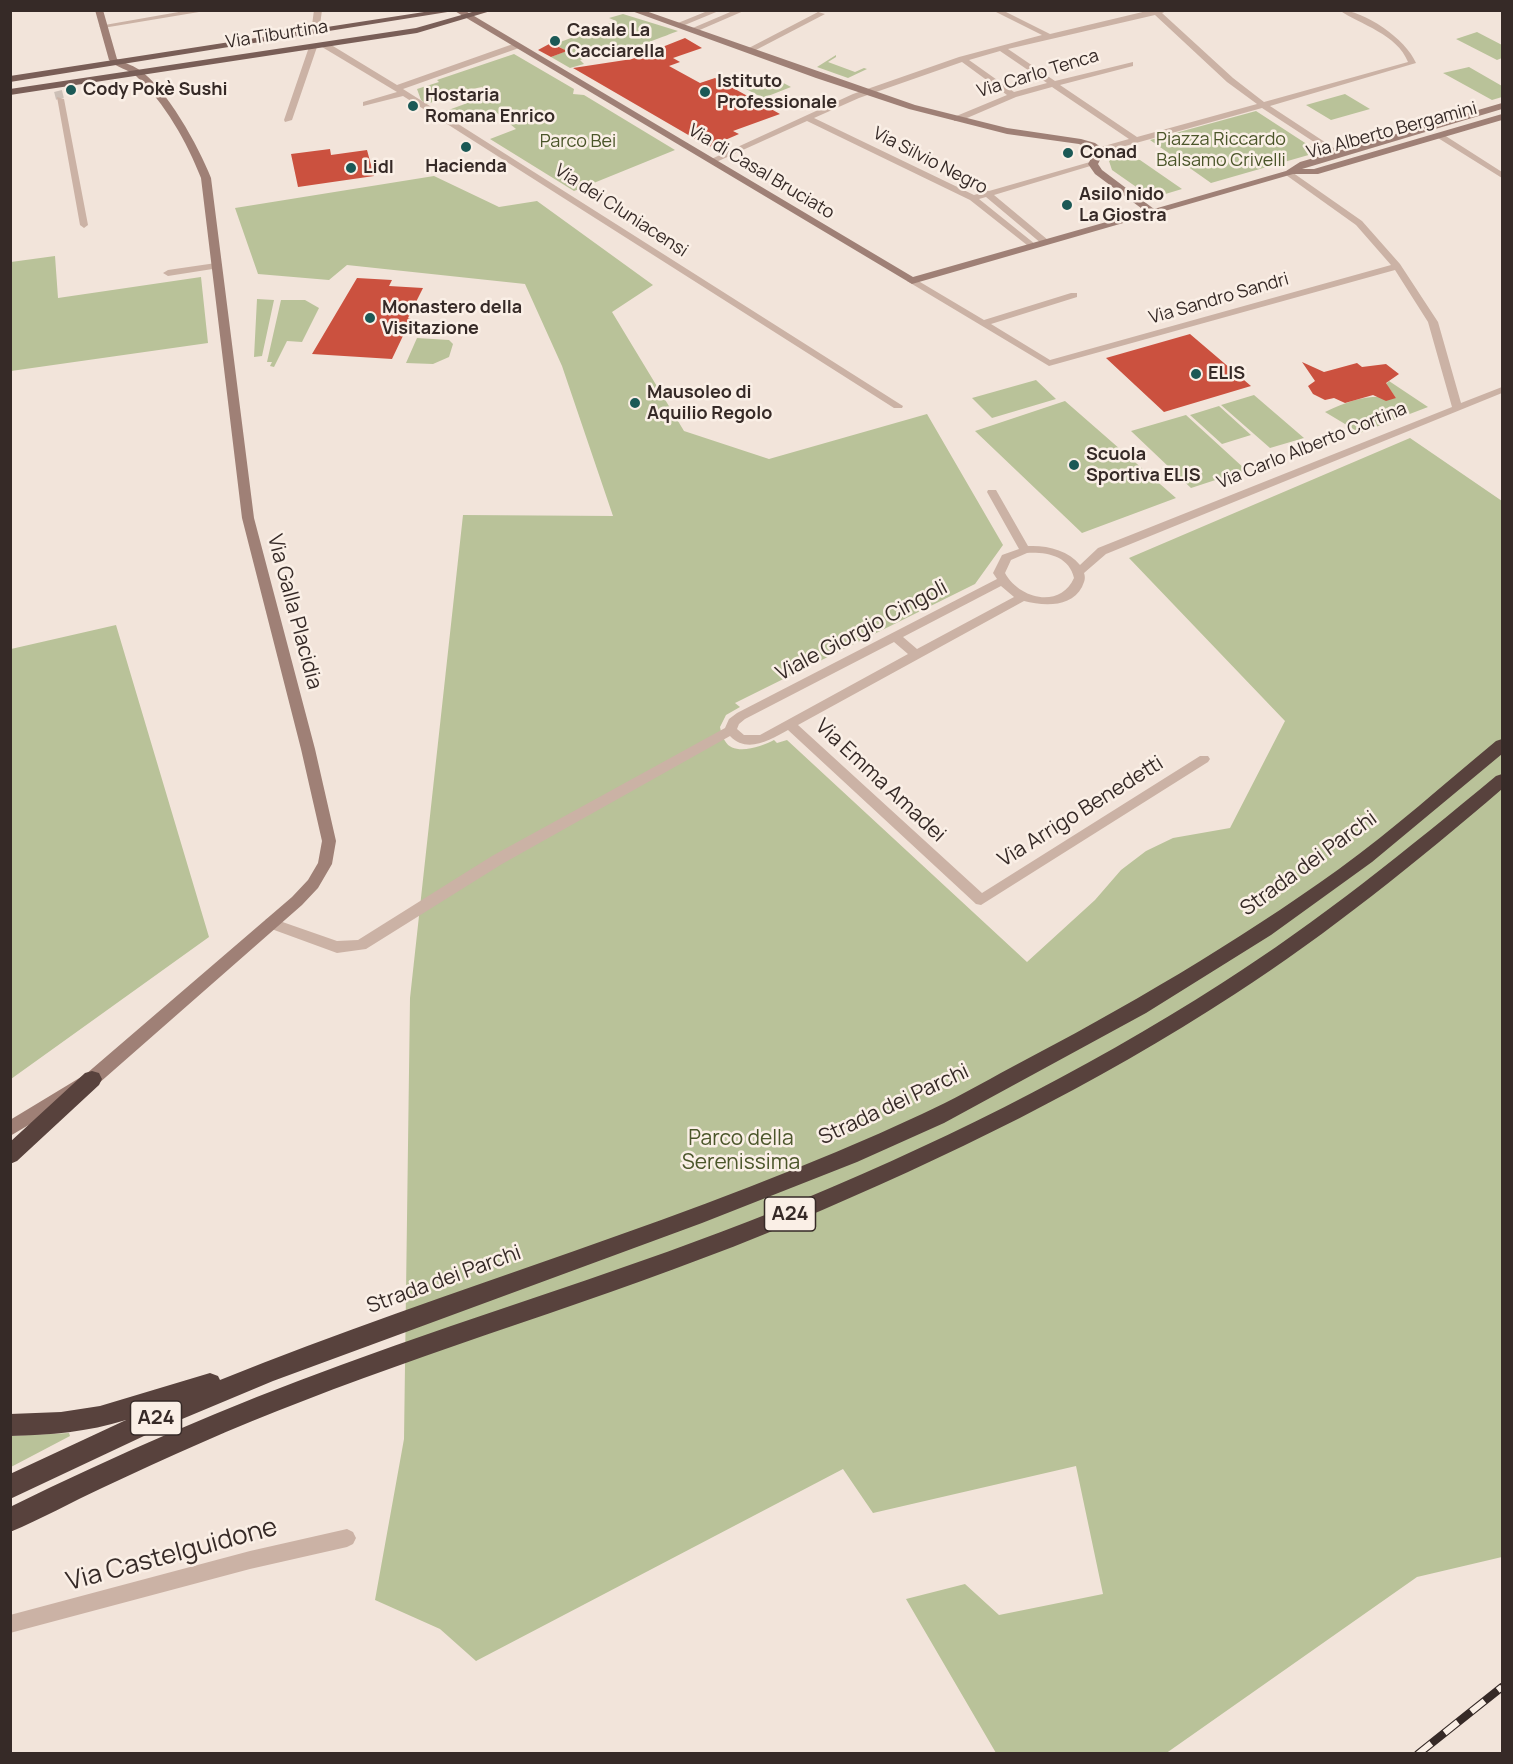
<!DOCTYPE html>
<html>
<head>
<meta charset="utf-8">
<style>
	body { margin:0 }
	#map { position:relative; width:1513px; height:1764px; overflow:hidden; background:#f2e4da; font-family:Manrope,sans-serif }
	canvas { display:block }
	.frame { position:absolute; inset:0; border:12px solid #362a27; pointer-events:none }
</style>
</head>
<body>
<div id="map">
<canvas width="1513" height="1764"></canvas>
<div class="frame"></div>
</div>
<script>
const g = document.querySelector('canvas').getContext('2d');
g.lineJoin = 'round';
function paint(path, color) { g.fillStyle = color; g.fill(path, 'evenodd'); }
function trace(path, color, width, dash) { g.strokeStyle = color; g.lineWidth = width; g.lineCap = dash ? 'butt' : 'round'; g.setLineDash(dash || []); g.stroke(path); }
function drawText(font, color, halo, rows, align = 'center') {
  g.font = font + ' Manrope,sans-serif'; g.lineWidth = 5; g.setLineDash([]); g.textBaseline = 'middle'; g.strokeStyle = halo; g.fillStyle = color; for (const [text, x, y, turn = 0] of rows) {
    g.save(); g.translate(x, y); g.rotate((+turn || 0) * Math.PI / 180); g.textAlign = isNaN(turn) ? turn : align; if (halo) g.strokeText(text, 0, 0); g.fillText(text, 0, 0); g.restore();
  }
}
paint(new Path2D(`
	M623,14L678,31C664,36 628,52 615,48L580,60L584,64L570,68L551,57L566,51L555,44L616,21L609,18Z
	M1477,32L1502,45V58L1497,60L1456,39Z
	M514,54L574,89L573,94L584,95L675,150L574,191L490,139L516,129L497,113L483,117L453,119L443,112L492,94L482,87L438,96L433,102L426,104L421,100L417,89L439,82L437,80Z
	M836,55V57L828,62L855,72L864,68L867,69L848,78L817,67Z
	M1469,67L1502,86V97L1492,100L1443,73Z
	M774,78L791,87L763,98L746,89Z
	M1345,94L1370,109L1331,120L1306,105Z
	M1256,111L1319,152L1211,183L1150,140Z
	M1118,156L1140,160L1182,189L1152,198L1112,170L1109,161Z
	M434,176L499,207L537,201L653,285L612,312L684,431L769,459L927,414L1003,545L975,584L735,703L740,707L726,715L720,727C721,732 722,737 725,741C734,757 763,746 774,740L777,743L787,740L1027,962L1095,900L1121,870L1146,851L1173,838L1230,828L1285,721L1129,558L1410,438L1502,501V1557L1417,1577L1165,1754L996,1753L906,1599L965,1584L999,1615L1103,1594L1076,1466L873,1513L843,1469L476,1661L440,1629L375,1600L404,1439L410,998L463,515L613,516L562,366L525,284L347,265L329,280L258,274L235,208Z
	M55,256L58,298L201,277L208,343L11,371V262Z
	M257,299L274,300L262,356L254,357Z
	M281,300H305L319,308L302,342L287,341L274,367L270,366L272,362H267Z
	M417,338L449,340L453,344L449,357L433,364L406,363Z
	M1036,380L1056,399L992,418L972,398Z
	M1389,381L1428,407L1360,433L1325,412C1351,400 1368,394 1396,398L1386,384Z
	M1254,395L1304,438L1270,448L1221,405Z
	M1065,401L1176,498L1082,533L975,431Z
	M1219,406L1251,435L1222,444L1190,415Z
	M1186,415L1246,470L1191,488L1131,431Z
	M116,625L209,937L11,1079V649Z
	M69,1433L70,1436L11,1467V1436Z`), '#b9c299');
paint(new Path2D(`
	M685,38L702,48L673,58L680,62L669,66L700,83L715,78L780,114L733,131L739,134L709,147L573,68L632,59Z
	M551,43L567,51L551,57L538,50Z
	M330,149L331,155L367,150L374,176L298,187L291,154Z
	M357,278L392,280L389,286L423,288L408,318L411,319L392,359L312,354Z
	M1190,334L1251,386L1164,412L1106,358Z
	M1302,362L1324,372L1357,363L1362,367L1386,364L1399,374L1386,383L1396,398L1386,401L1373,395L1345,403L1334,398L1325,400L1313,394L1308,386L1315,381Z`), '#cb513f');
trace(new Path2D(`
	M58,91L60,99`), '#ccbfb6', 8, [8, 4.5]);
paint(new Path2D(`
	M190,10H211L103,28L99,26Z
	M314,10H322L319,33L315,35L311,33Z
	M710,10H721L680,27L673,25Z
	M735,10H746L695,32L688,30Z
	M992,10H1002L1050,34L1151,10H1169L1162,13L1233,78L1264,102L1408,62C1397,34 1361,25 1339,10C1364,10 1406,39 1416,63L1270,106L1340,152L1341,154L1337,157L1262,108L1100,153L1096,150L1097,148L1129,139L1052,87L1016,97L960,121H954V117L1007,95L962,62L859,98L814,118L974,195L981,193L982,190L989,191L1097,160V164L994,195L1048,240V244H1042L986,197L979,199L1035,244L1037,246L1032,249L970,200L807,121L714,163L707,161L853,94L959,57L1042,35ZM1155,15L1227,82L1257,104L1137,137L1060,85L1133,66V62L1055,81L1008,49ZM1000,51L1047,83L1014,92L969,60Z
	M818,12L825,14L752,52L745,50Z
	M322,43H328L397,85L513,44H519V48L403,89L903,406L902,408H894L403,96L363,106V102L397,92L322,47Z
	M313,45L317,47L292,120L285,122L284,120L309,47Z
	M57,97L64,99L88,225L84,228L80,225Z
	M1441,133L1502,172V178L1438,138L1437,136Z
	M1289,170L1362,221L1400,264L1438,322L1461,403L1502,387V393L1106,554L1084,573C1086,579 1084,582 1082,587C1071,608 1043,606 1024,601L798,725L982,893L1200,756H1208L1210,759L1208,762L981,905L976,904L788,730C770,740 747,754 730,736L502,864L366,949L337,953L266,927L264,923L266,919L271,918L337,941L358,940L492,856L725,728L729,719L737,713L997,579L993,573L1002,555L1019,549L987,492L988,490H996L1028,546C1047,545 1068,550 1080,565L1098,548L1452,407L1428,322L1395,270L1049,366L907,281L915,279L984,320L1071,293H1077V297L991,324L1050,360L1391,265L1356,225L1286,175L1285,173ZM1027,553C1047,552 1069,556 1074,578C1060,609 1019,599 1005,573L1011,560ZM1001,586L1014,597L917,649L903,637ZM894,642L908,654L760,735H744L737,729L739,724L745,719Z
	M216,263L221,266L219,268L168,276L163,273L168,270Z
	M347,1529L353,1532L356,1538L353,1544L347,1547L250,1569L10,1633V1615L250,1551Z`), '#cbb2a5');
paint(new Path2D(`
	M95,10H103L117,59C124,63 132,65 138,69C166,87 199,147 211,178L254,518L315,749L336,841L332,864L318,888L302,905L98,1084L10,1136V1120L86,1074L292,897L308,880L318,863L322,841L301,749L242,518L201,178C187,142 165,103 136,76C128,69 117,68 109,60Z
	M453,10H464L913,277L1145,211L1095,174L1088,164L1095,151L1079,144L1007,134L909,109L816,78L629,10H643L915,105L1007,128L1081,139L1095,143L1105,150L1098,164L1102,170L1154,209L1286,171L1300,162L1502,103V109L1302,169H1314L1502,114V120L1318,174H1293L912,284Z`), '#9f8076');
paint(new Path2D(`
	M437,10H460L10,82V76Z
	M479,10H494L417,33L10,95V89L416,28Z`), '#795e57');
paint(new Path2D(`
	M1502,739V754L1372,862L1271,935L1146,1013L944,1123L857,1162L702,1223L273,1381L163,1427L10,1499V1474L126,1420C88,1432 50,1435 10,1436V1414L61,1412L100,1406L210,1373L218,1376L220,1380C452,1286 695,1220 922,1114C953,1100 982,1083 1012,1067C1125,1008 1236,943 1339,869C1394,829 1444,784 1496,741Z
	M1502,774V789C1417,862 1329,933 1235,994C1096,1085 946,1158 794,1222C633,1290 465,1338 303,1401C234,1427 168,1457 102,1488C71,1502 42,1519 10,1532V1507C118,1454 228,1406 341,1365C485,1312 633,1268 775,1211C930,1148 1082,1073 1222,983C1319,921 1408,849 1496,776Z
	M92,1071L99,1073L102,1079L99,1085L17,1161L10,1164V1142L85,1073Z`), '#58423d');
const rail = new Path2D(`
	M1418,1754L1502,1687`);
trace(rail, '#362a27', 8);
trace(rail, '#faefe6', 6, [17]);
for (const [x, y, r, color] of [
	[555,41,6,"#1b5956"],
	[71,90,6,"#1b5956"],
	[705,92,6,"#1b5956"],
	[413,106,6,"#1b5956"],
	[466,147,6,"#1b5956"],
	[1068,153,6,"#1b5956"],
	[351,168,6,"#1b5956"],
	[1067,205,6,"#1b5956"],
	[370,318,6,"#1b5956"],
	[1196,374,6,"#1b5956"],
	[635,403,6,"#1b5956"],
	[1074,465,6,"#1b5956"]
]) { const dot = new Path2D(); dot.arc(x, y, r, 0, 2 * Math.PI); g.fillStyle = color; g.fill(dot); trace(dot, '#faefe6', 2); }
drawText('bold 18px', '#362a27', '#faefe6', [
	["Casale La",567,31],
	["Cacciarella",567,52],
	["Istituto",717,82],
	["Professionale",717,103],
	["Cody Pokè Sushi",83,90],
	["Hostaria",425,96],
	["Romana Enrico",425,117],
	["Conad",1080,153],
	["Hacienda",466,167,"center"],
	["Lidl",363,168],
	["Asilo nido",1079,195],
	["La Giostra",1079,216],
	["Monastero della",382,308],
	["Visitazione",382,329],
	["ELIS",1208,374],
	["Mausoleo di",647,393],
	["Aquilio Regolo",647,414],
	["Scuola",1086,455],
	["Sportiva ELIS",1086,476]
], 'left');
drawText('18px', '#362a27', '#faefe6', [
	["Via Tiburtina",277,35,-9],
	["Via Carlo Tenca",1038,74,-17],
	["Via Alberto Bergamini",1392,131,-15],
	["Via Silvio Negro",930,161,27],
	["Via di Casal Bruciato",761,172,31],
	["Via dei Cluniacensi",621,211,33],
	["Via Sandro Sandri",1219,299,-16],
	["Via Carlo Alberto Cortina",1312,446,-22]
]);
drawText('18px', '#4b562a', '#faefe6', [
	["Piazza Riccardo",1221,140],
	["Balsamo Crivelli",1221,161],
	["Parco Bei",578,142]
]);
for (const [x, y, w] of [
	[790,1214,51],
	[156,1418,51]
]) { const box = new Path2D(); box.roundRect(x - w / 2, y - 17, w, 34, 4.5); g.fillStyle = '#faefe6'; g.fill(box); trace(box, '#362a27', 1.5); }
drawText('bold 20px', '#362a27', null, [
	["A24",790,1214],
	["A24",156,1418]
]);
drawText('21px', '#362a27', '#faefe6', [
	["Via Galla Placidia",294,612,75],
	["Viale Giorgio Cingoli",862,631,-28],
	["Via Emma Amadei",880,781,43],
	["Via Arrigo Benedetti",1081,812,-32],
	["Strada dei Parchi",1309,864,-36],
	["Strada dei Parchi",894,1105,-25],
	["Strada dei Parchi",444,1280,-20]
]);
drawText('21px', '#4b562a', '#faefe6', [
	["Parco della",741,1139],
	["Serenissima",741,1163]
]);
drawText('26px', '#362a27', '#faefe6', [
	["Via Castelguidone",172,1555,-15]
]);
</script>
</body>
</html>
